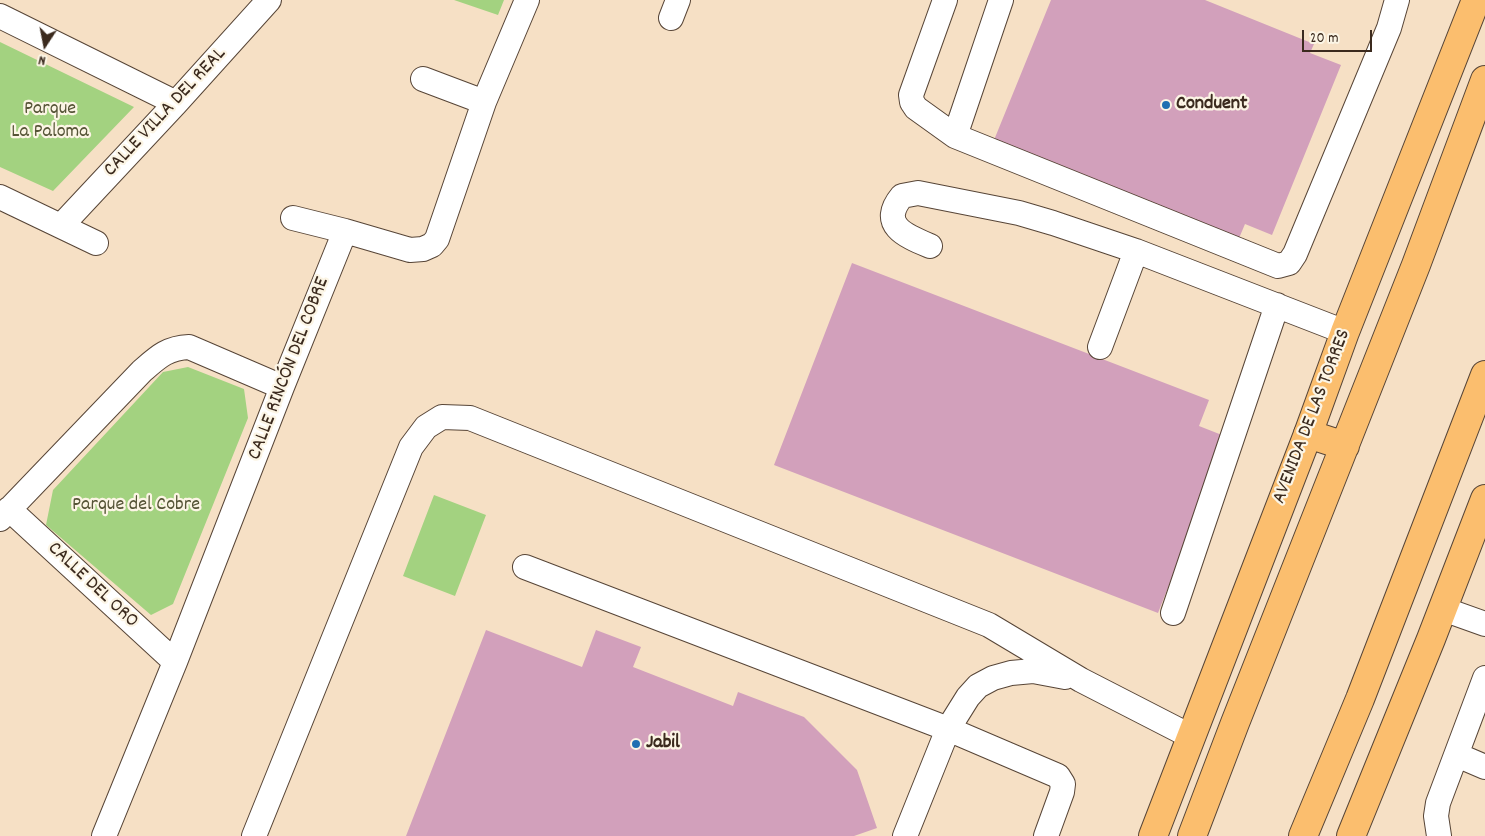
<!DOCTYPE html>
<html>
<head>
<meta charset="utf-8">
<style>
	body { margin:0 }
	#map { position:relative; width:1485px; height:836px; overflow:hidden; background:#f6e0c5; font-family:Dekko,sans-serif }
	canvas { display:block }
	.north { position:absolute; left:20px; top:20px; width:50px; height:50px; -webkit-text-stroke:4px #fcf5e5; paint-order:stroke; rotate:191deg; font-size:14px; font-weight:700; line-height:20px; text-align:center; color:#3b2a1e }
	.north::after { content:''; display:block; margin:auto; width:18px; height:22px; background:#3b2a1e; clip-path:polygon(50% 0,100% 100%,50% 72%,0 100%) }
	.scale { position:absolute; left:1302px; top:30px; width:70px; height:22px; box-sizing:border-box; border:2px solid #3b2a1e; border-top:0; padding-left:6px; font-size:15px; line-height:18px; white-space:nowrap; color:#3b2a1e; -webkit-text-stroke:4px #fcf5e5; paint-order:stroke }
</style>
</head>
<body>
<div id="map">
<canvas width="1485" height="836"></canvas>
<div class="north">N</div>
<div class="scale">20 m</div>
</div>
<script>
const g = document.querySelector('canvas').getContext('2d');
g.lineJoin = 'round';
function paint(path, color) { g.fillStyle = color; g.fill(path, 'evenodd'); }
function trace(path, color, width, dash) { g.strokeStyle = color; g.lineWidth = width; g.lineCap = dash ? 'butt' : 'round'; g.setLineDash(dash || []); g.stroke(path); }
function drawText(font, color, halo, rows, align = 'center') {
  g.font = font + ' Dekko,sans-serif'; g.lineWidth = 4.5; g.setLineDash([]); g.textBaseline = 'middle'; g.strokeStyle = halo; g.fillStyle = color; for (const [text, x, y, turn = 0] of rows) {
    g.save(); g.translate(x, y); g.rotate((+turn || 0) * Math.PI / 180); g.textAlign = isNaN(turn) ? turn : align; if (halo) g.strokeText(text, 0, 0); g.fillText(text, 0, 0); g.restore();
  }
}
paint(new Path2D(`
	M454,0H504L498,15Z
	M0,42L134,107L53,191L0,167Z
	M188,367L244,389L248,418L173,604L151,615L46,525L53,490L163,372Z
	M434,495L486,515L455,596L403,576Z`), '#a3d280');
paint(new Path2D(`
	M1051,0H1205L1314,44L1310,53L1341,65L1272,235L1245,224L1237,243L992,145Z
	M852,263L1209,400L1199,426L1227,437L1158,613L774,465Z
	M486,630L582,667L596,630L641,647L633,667L733,706L738,692L804,717L857,770L877,828L854,836H406Z`), '#d2a0bb');
const minor = new Path2D(`
	M945,0L911,95L912,102L916,108L955,136L1278,266L1289,263L1295,254L1389,28L1397,0
	M0,16L176,103
	M671,18L678,0
	M423,79L484,102
	M955,136L1001,0
	M0,197L96,243
	M293,218L345,231L410,250L423,249L432,245L437,239L484,102L527,0
	M61,226L176,103L269,0
	M930,246C906,236 878,225 902,196L918,193L1019,213L1053,223L1136,251L1345,332
	M1100,347L1136,251
	M9,509L175,662
	M0,519L142,371C158,357 167,348 189,347L282,387
	M525,567L948,729L1058,776L1063,784L1062,792L1046,836
	M1443,609L1485,624
	M1173,613L1277,305
	M1457,755L1485,767
	M104,836L175,662L282,387L345,231
	M254,836L411,447L426,427L442,417L470,418L989,625L1081,680L1192,737
	M905,836L948,729L968,697L978,686L993,678L1011,673L1033,671L1065,677
	M1439,836L1436,816L1438,803L1485,678`);
const major = new Path2D(`
	M1153,836L1308,434L1345,332L1476,0
	M1351,836L1431,639L1485,499`);
const highway = new Path2D(`
	M1308,434L1345,446
	M1192,836L1235,723L1416,265L1485,80
	M1303,836L1360,699L1485,375`);
trace(minor, '#574537', 26);
trace(major, '#574537', 30);
trace(highway, '#574537', 30);
trace(minor, '#fff', 24);
trace(major, '#fbbe6e', 28);
trace(highway, '#fbbe6e', 28);
for (const [x, y, r, color] of [
	[1166,105,5,"#1f6fb2"],
	[636,744,5,"#1f6fb2"]
]) { const dot = new Path2D(); dot.arc(x, y, r, 0, 2 * Math.PI); g.fillStyle = color; g.fill(dot); trace(dot, '#fcf5e5', 2); }
drawText('bold 20px', '#3b2a1e', '#fcf5e5', [
	["Conduent",1176,105],
	["Jabil",646,744]
], 'left');
drawText('20px', '#555436', '#fcf5e5', [
	["Parque",50,110],
	["La Paloma",50,133],
	["Parque del Cobre",136,506]
]);
drawText('20px', '#3b2a1e', '#fcf5e5', [
	["CALLE VILLA DEL REAL",166,113,-47],
	["CALLE RINCÓN DEL COBRE",290,369,-69],
	["AVENIDA DE LAS TORRES",1313,417,-69],
	["CALLE DEL ORO",92,586,43]
]);
</script>
</body>
</html>
